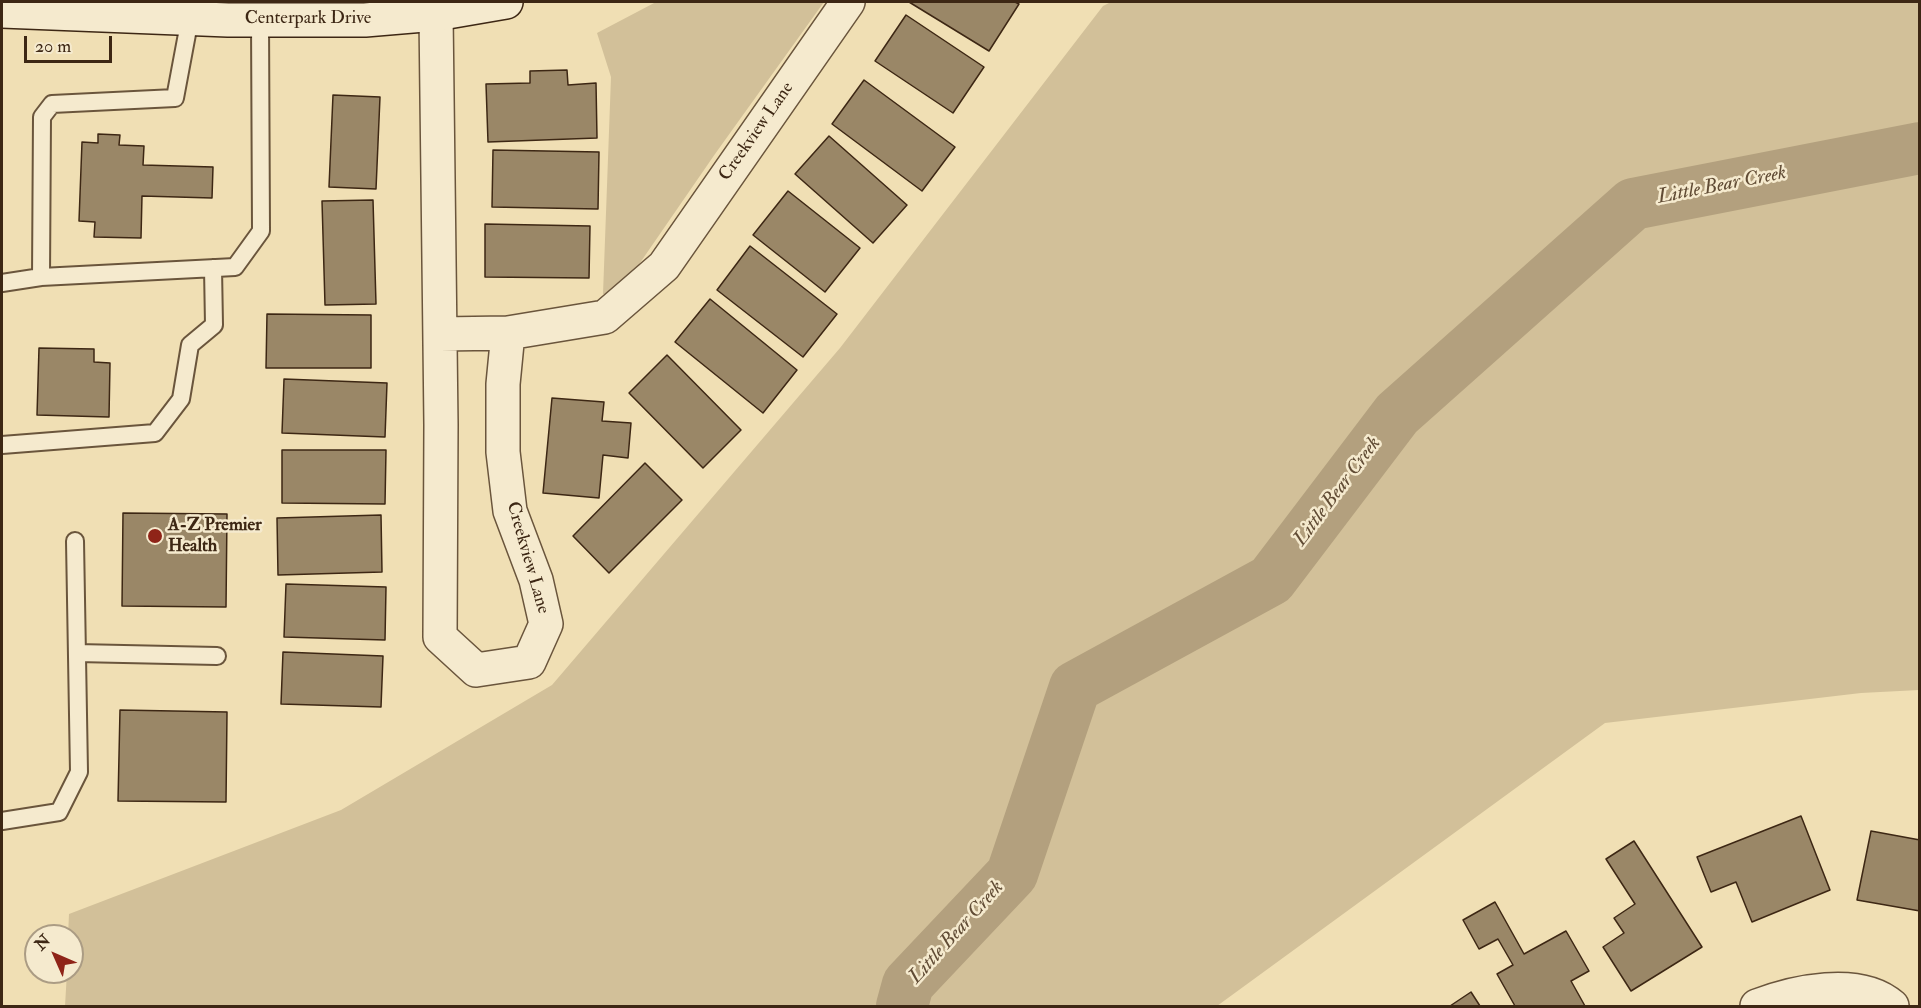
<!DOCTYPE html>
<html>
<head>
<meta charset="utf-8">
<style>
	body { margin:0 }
	#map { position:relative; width:1921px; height:1008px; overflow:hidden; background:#f0dfb4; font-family:"IM FELL Double Pica",serif }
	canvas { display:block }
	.frame { position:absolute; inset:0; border:3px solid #3d2714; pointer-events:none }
	.north { position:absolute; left:24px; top:924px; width:60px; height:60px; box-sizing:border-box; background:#f5eace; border:2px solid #ab9c84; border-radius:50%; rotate:315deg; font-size:16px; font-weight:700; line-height:24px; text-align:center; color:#3d2714 }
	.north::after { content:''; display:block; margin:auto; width:21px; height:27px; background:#8f2418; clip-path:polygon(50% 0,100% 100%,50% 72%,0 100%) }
	.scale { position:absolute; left:24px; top:36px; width:88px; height:27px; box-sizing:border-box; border:3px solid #3d2714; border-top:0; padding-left:8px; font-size:18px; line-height:21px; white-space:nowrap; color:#3d2714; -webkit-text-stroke:4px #f5eace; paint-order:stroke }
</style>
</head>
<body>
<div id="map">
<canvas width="1921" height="1008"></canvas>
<div class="frame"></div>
<div class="north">N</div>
<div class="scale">20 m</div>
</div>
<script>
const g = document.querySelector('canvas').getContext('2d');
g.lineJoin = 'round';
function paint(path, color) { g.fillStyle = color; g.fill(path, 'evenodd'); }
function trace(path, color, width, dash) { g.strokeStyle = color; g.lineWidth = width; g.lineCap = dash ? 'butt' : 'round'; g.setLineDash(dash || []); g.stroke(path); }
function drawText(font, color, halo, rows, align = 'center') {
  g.font = font + ' "IM FELL Double Pica",serif'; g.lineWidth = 5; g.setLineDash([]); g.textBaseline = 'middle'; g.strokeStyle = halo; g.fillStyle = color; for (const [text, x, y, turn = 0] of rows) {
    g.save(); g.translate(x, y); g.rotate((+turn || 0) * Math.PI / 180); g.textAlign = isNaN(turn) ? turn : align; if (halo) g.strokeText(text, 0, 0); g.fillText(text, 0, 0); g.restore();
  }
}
paint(new Path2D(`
	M656,2H824L715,154L622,289L614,295L603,294L611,77L597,33Z
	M1111,2H1919V690L1861,693L1605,723L1217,1006H65L67,972H72V936H68L69,914L341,810L552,685L840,348L1103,6Z`), '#d2c099');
trace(new Path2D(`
	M902,1006L908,984L1012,874L1075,687L1271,580L1397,414L1633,204L1920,148`), '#b3a07e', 52);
const building = new Path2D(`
	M909,2H1015L1019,4L989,51Z
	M906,15L984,67L953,113L875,61Z
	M567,70L568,85L596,83L597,138L488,142L486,84L530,83V71Z
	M864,80L955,147L922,191L832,124Z
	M333,95L380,97L376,189L329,187Z
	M98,134L120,135L119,145L144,146L143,165L213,167L212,198L142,196L141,238L94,237L95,222L79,221L82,142L98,143Z
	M829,136L907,205L873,243L795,174Z
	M493,150L599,152L598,209L492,207Z
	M788,191L860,248L825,292L753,235Z
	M373,200L376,304L325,305L322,201Z
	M485,224L590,226L589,278L485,277Z
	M750,246L837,314L803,357L717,290Z
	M710,299L797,370L763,413L675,342Z
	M267,314L371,315V368H266Z
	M39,348L94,349V362L110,363L109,417L37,415Z
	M667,355L741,430L703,468L629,393Z
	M284,379L387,383L385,437L282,433Z
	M552,398L604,402L602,421L631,423L628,458L603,455L599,498L543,493Z
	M282,450H386L385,504L282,503Z
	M645,463L682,500L609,573L573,536Z
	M123,513L227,514L226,607L122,606Z
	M381,515L382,572L278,575L277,518Z
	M286,584L386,587L385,640L284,637Z
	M283,652L383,656L381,707L281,704Z
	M120,710L227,712L226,802L118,801Z
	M1801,816L1830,890L1752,922L1736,882L1711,892L1697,857Z
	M1871,831L1920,840V911L1857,900Z
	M1634,841L1702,947L1631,991L1603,947L1624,933L1614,918L1635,904L1606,859Z
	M1495,902L1524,954L1566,931L1589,971L1571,981L1585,1006H1515L1497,974L1513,965L1498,939L1479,949L1463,920Z
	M1471,992L1480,1006H1450Z`);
paint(building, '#9a8767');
trace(building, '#3d2714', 1.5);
const lane = new Path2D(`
	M41,277L42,117L52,104L175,98L190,18L191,2
	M2,283L41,277L235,267L261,231L260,20
	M2,445L155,433L181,399L190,345L214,325L213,268
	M77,653L217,656
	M2,821L59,812L79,772L75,541`);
const street = new Path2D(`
	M436,14L441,425L440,637L476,670L529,662L546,624L536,580L510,511L503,452V384L508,333L605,317L664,266L848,2
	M440,334L508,333
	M1757,1006C1793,992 1859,977 1892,1006`);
const secondary = new Path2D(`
	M2,11L228,20H365L436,14L506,2`);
trace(lane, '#6a553c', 20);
trace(street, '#6a553c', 36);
trace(secondary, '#3d2714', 36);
trace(lane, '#f5eace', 16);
trace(street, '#f5eace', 33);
trace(secondary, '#f5eace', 33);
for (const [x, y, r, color] of [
	[155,536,8,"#8f2418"]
]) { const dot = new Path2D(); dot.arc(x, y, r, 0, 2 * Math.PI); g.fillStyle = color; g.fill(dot); trace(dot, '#f5eace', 2); }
drawText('18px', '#3d2714', '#f5eace', [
	["Centerpark Drive",308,19],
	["Creekview Lane",757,132,-55],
	["Creekview Lane",527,558,74]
]);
drawText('bold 18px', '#3d2714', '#f5eace', [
	["A-Z Premier",168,526],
	["Health",168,547]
], 'left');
drawText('italic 20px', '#604b34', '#f5eace', [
	["Little Bear Creek",1722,186,-11],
	["Little Bear Creek",1338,492,-53],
	["Little Bear Creek",957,933,-48]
]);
</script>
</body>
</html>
